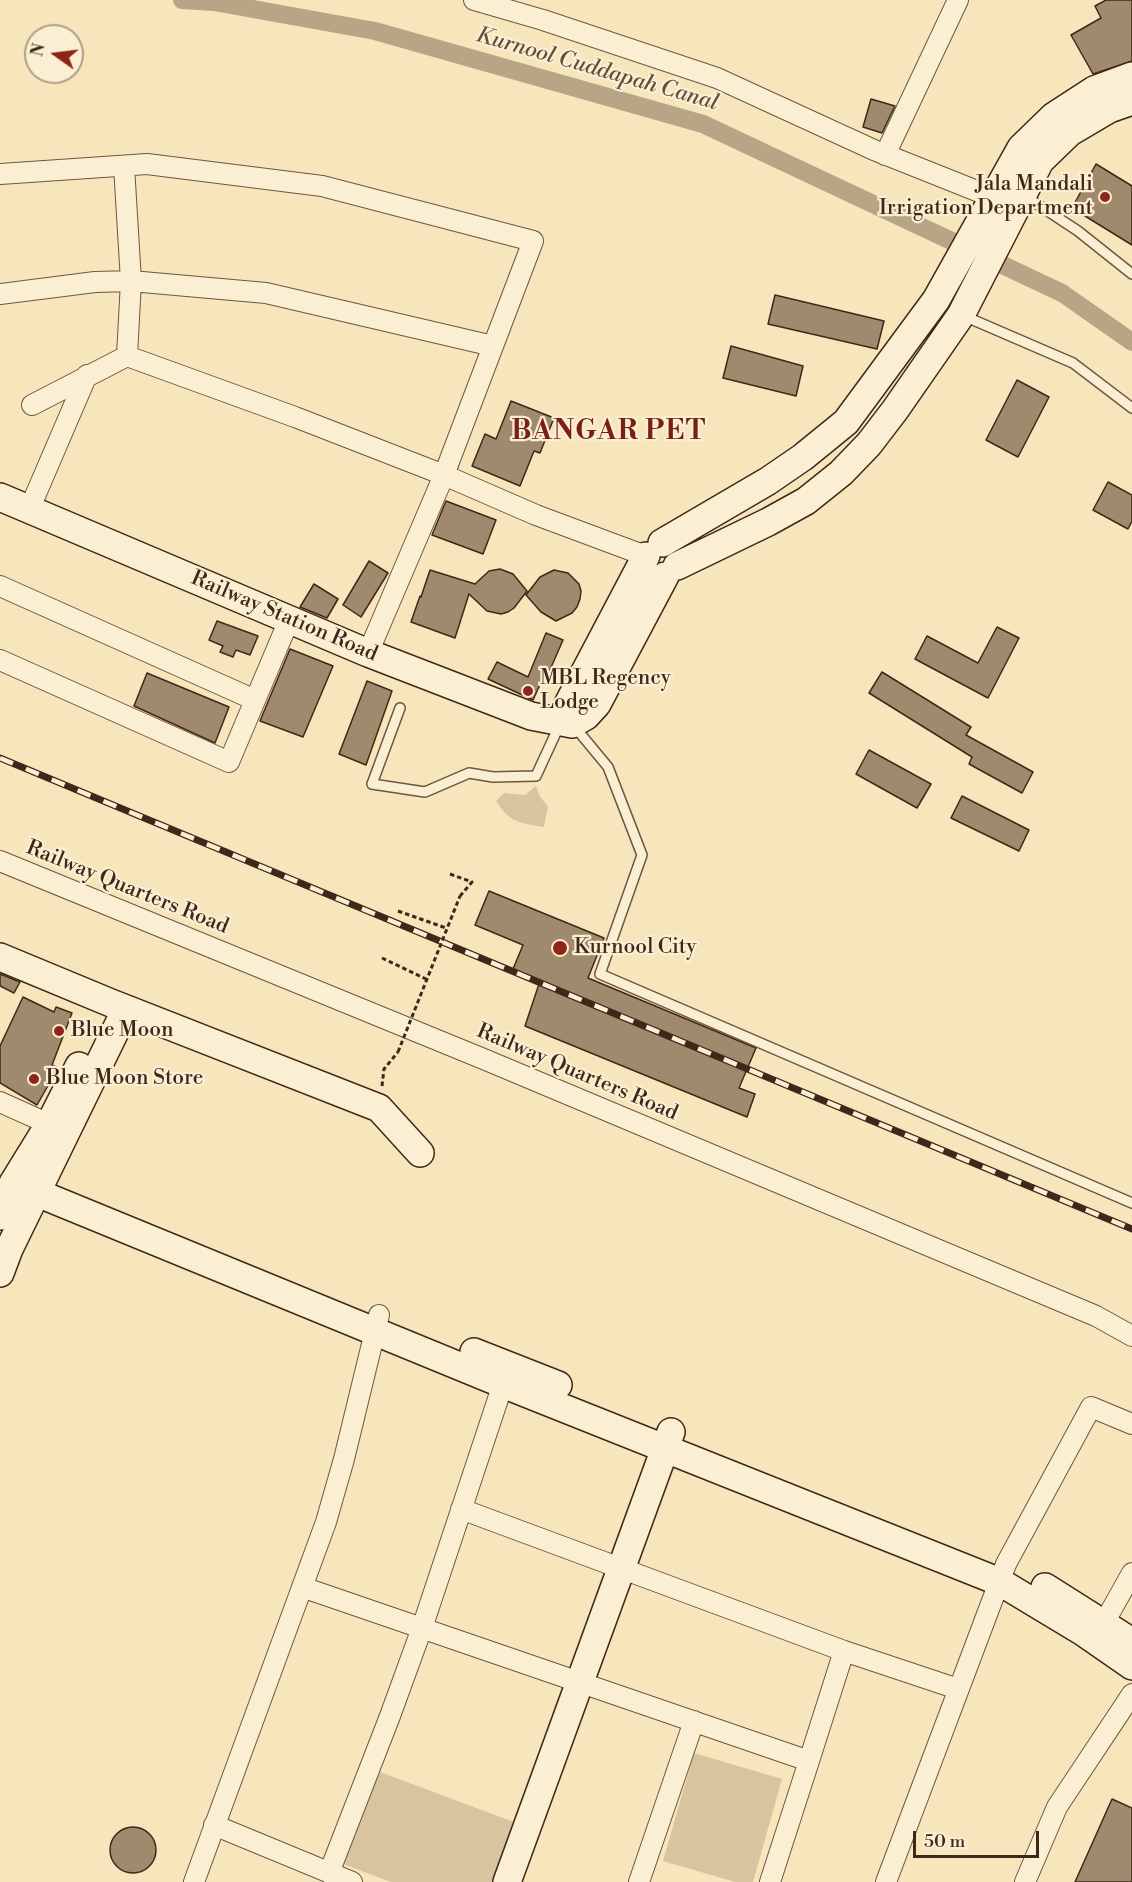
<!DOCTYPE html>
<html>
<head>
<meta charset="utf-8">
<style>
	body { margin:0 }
	#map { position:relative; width:1132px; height:1882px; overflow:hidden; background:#f7e5bc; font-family:"Libre Bodoni",serif }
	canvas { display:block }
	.north { position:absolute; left:24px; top:24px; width:60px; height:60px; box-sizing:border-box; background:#faeed3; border:2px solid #af9f89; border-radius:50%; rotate:284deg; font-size:16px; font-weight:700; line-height:24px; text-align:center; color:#3f2819 }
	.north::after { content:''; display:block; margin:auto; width:21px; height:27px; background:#8f2418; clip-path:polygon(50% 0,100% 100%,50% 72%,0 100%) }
	.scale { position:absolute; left:913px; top:1831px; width:126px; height:27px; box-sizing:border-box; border:3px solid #3f2819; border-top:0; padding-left:8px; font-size:18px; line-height:21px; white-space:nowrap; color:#3f2819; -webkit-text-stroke:4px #faeed3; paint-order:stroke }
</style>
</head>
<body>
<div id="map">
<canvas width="1132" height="1882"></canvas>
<div class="north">N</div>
<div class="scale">50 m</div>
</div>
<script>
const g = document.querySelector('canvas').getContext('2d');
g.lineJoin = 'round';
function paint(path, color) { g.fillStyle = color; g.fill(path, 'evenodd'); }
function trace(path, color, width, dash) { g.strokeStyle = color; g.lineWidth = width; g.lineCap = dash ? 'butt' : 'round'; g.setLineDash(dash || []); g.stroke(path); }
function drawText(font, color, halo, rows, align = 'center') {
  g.font = font + ' "Libre Bodoni",serif'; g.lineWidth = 4.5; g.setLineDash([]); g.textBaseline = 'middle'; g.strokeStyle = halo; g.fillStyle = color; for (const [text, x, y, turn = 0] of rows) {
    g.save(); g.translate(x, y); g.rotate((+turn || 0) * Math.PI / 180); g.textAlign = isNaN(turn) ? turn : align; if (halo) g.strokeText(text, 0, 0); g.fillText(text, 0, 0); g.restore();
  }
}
paint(new Path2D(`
	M536,786L540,797L548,806L544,827C520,823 510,823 496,801L504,793L525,795Z
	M694,1753L782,1779L753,1882H735L663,1861Z
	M372,1769L514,1822L492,1882H391L338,1862Z`), '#d8c5a0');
trace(new Path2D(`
	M182,0L214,2L375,31L703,124L1062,293L1132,342`), '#b8a585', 18);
const building = new Path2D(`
	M1106,0H1132V61L1093,74L1071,35L1101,18L1095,6Z
	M871,99L895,106L882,133L863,127Z
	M1096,164L1132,186V245L1072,208Z
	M775,295L884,321L877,349L768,324Z
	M731,346L803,366L796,396L723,378Z
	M1017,380L1049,397L1018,457L986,440Z
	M511,401L554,418L540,453L534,451L520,486L472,466L485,434L496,439Z
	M1108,482L1132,495V521L1128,529L1093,510Z
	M446,501L496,520L483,554L432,535Z
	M369,561L388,573L361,617L343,605Z
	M500,569L513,574L527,591L514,608L508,612L501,614L487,611L469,594L455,638L411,622L420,596L421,597L430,570L475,584L489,571Z
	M554,570L568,573L579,584L581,591L580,599L577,607L572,613L556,621L541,612L526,595L540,577Z
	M314,584L338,599L327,618L300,607Z
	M217,621L258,636L250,655L236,650L233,657L220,652L223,646L209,640Z
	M997,627L1019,638L988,698L915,659L927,636L978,663Z
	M546,633L563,640L546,679L543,678L533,700L488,679L497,662L528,677Z
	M290,649L333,666L303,737L260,721Z
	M882,672L971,727L966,735L1033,772L1022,793L969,764L972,757L869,693Z
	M147,673L229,707L215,743L134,706Z
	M367,681L392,691L366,765L339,754Z
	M869,750L931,784L917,808L856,774Z
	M962,796L1029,830L1019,851L951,818Z
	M489,891L604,938L588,978L756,1048L739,1088L755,1094L747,1117L525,1026L540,981L513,969L523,945L475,925Z
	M0,974L20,982L14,993L0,986Z
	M23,997L54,1012L56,1007L72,1013L52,1065L58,1068L37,1105L0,1083V1046Z
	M1112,1799L1132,1808V1882H1075Z
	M110 1850a23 23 0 1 1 46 0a23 23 0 1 1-46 0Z`);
paint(building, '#9f8a6e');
trace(building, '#3f2819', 1.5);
const lane = new Path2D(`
	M1025,196L1078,231L1132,274
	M964,316L1073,363L1132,408
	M400,708L372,784L425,792L469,773L493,777L536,776L560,724
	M574,726L608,767L642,855L600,974L1132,1203`);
const street = new Path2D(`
	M474,0L543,20L717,78L874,150L992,197
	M885,155L958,0
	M124,166L131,281L127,356
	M0,174L147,164L322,186L533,241L444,475L368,653
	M0,294L95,282L131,281L266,293L493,346
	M32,405L127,356L295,417L444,475L536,515L646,556
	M29,510L87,375
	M0,586L255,700
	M0,660L229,762L289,620
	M0,861L486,1060L1096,1316L1132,1336
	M0,1102L60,1129
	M461,1509L844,1651L958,1689
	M302,1587L809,1761L770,1882
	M1104,1623L1132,1573
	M809,1761L844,1651
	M214,1825L352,1882
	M329,1873L390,1716L422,1628L503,1384
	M194,1882L326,1522L344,1459L379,1315
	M639,1882L694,1721
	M886,1882L1006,1564L1091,1407L1132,1424
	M1025,1882L1057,1807L1132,1694`);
const secondary = new Path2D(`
	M0,497L368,653L531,716L572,724L586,716L597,704L665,576
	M662,543L768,481L803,457L846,422L936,300L1021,148L1054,116L1094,90L1132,76
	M677,566L768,522L806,501L841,473L869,444L895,410L961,315L1040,161L1070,132L1109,109L1132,101
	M572,724L568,704L646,556
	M0,957L111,1003L379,1108L420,1153
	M13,1183L503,1384L1000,1582L1083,1632L1132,1666
	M0,1216L13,1183L50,1123L79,1066
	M0,1273L9,1249L126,1009
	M474,1352L558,1385
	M1045,1587L1132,1642
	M507,1882L671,1432`);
trace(lane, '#6d5742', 12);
trace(street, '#6d5742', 22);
trace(secondary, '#3f2819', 30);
trace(new Path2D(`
	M450,874L472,882L460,896
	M398,911L446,928
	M382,958L426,979
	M382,1086L384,1069L398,1052`), '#3f2819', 3, [4.5, 3]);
trace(lane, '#faeed3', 9);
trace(street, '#faeed3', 20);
trace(secondary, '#faeed3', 27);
const rail = new Path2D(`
	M0,758L1132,1229`);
trace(rail, '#3f2819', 7);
trace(rail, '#faeed3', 4.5, [14]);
trace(new Path2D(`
	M398,1052L460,896`), '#3f2819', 3, [4.5, 3]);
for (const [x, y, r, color] of [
	[1105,197,6,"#8f2418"],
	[528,691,6,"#8f2418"],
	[560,948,8,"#8f2418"],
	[59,1031,6,"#8f2418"],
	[34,1079,6,"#8f2418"]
]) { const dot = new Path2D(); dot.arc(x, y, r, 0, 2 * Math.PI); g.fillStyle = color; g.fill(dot); trace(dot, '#faeed3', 2); }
drawText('21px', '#3f2819', '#faeed3', [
	["Jala Mandali",1093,185,"right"],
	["Irrigation Department",1093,209,"right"],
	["MBL Regency",540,679],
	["Lodge",540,703],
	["Kurnool City",574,948],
	["Blue Moon",71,1031],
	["Blue Moon Store",46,1079]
], 'left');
drawText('21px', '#3f2819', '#faeed3', [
	["Railway Station Road",284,617,23],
	["Railway Quarters Road",127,888,22],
	["Railway Quarters Road",577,1073,23]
]);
drawText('italic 22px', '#634e39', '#faeed3', [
	["Kurnool Cuddapah Canal",597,70,16]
]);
g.letterSpacing = '1.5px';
drawText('bold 27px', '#7a1f14', '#faeed3', [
	["BANGAR PET",609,433]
]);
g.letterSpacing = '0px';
</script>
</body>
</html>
